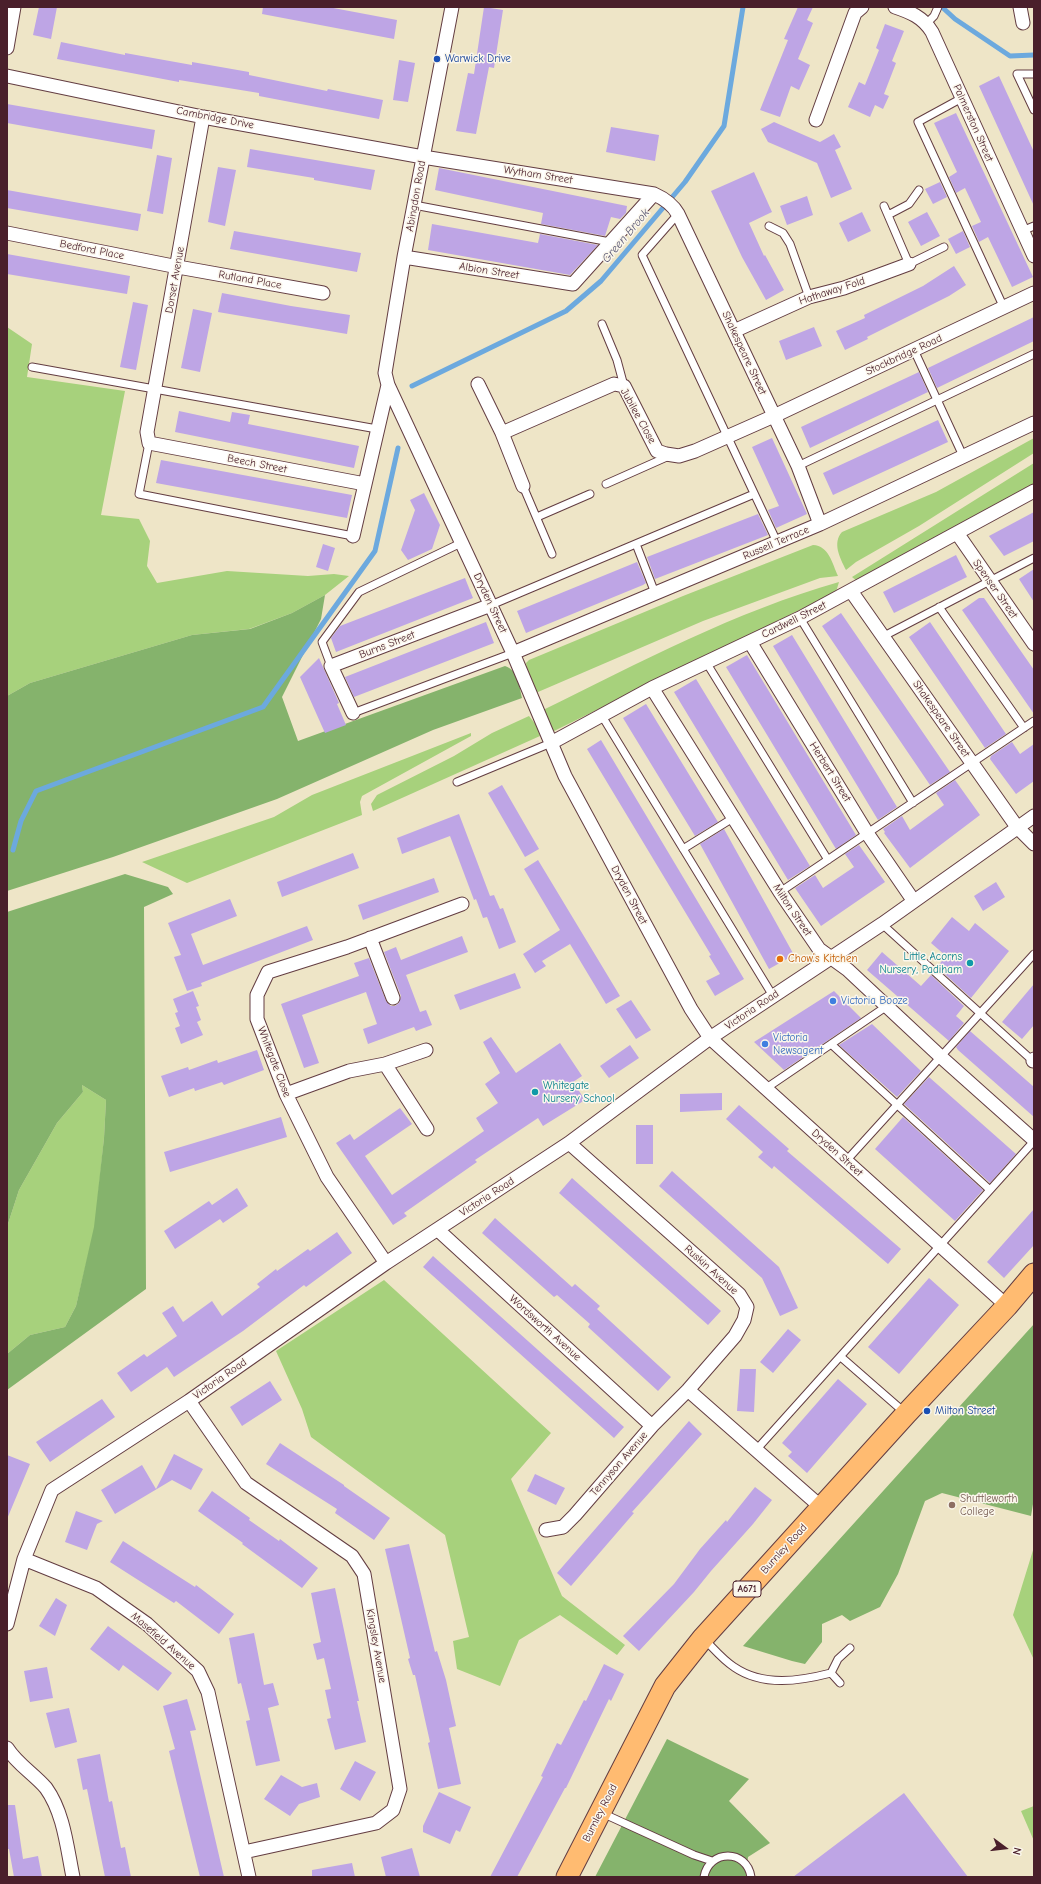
<!DOCTYPE html>
<html>
<head>
<meta charset="utf-8">
<style>
	body { margin:0 }
	#map { position:relative; width:1041px; height:1884px; overflow:hidden; background:#eee5c7; font-family:"Comic Neue",sans-serif }
	canvas { display:block }
	.frame { position:absolute; inset:0; border:8px solid #4a1f2b; pointer-events:none }
	.north { position:absolute; left:985px; top:1828px; width:40px; height:40px; -webkit-text-stroke:3px #fbf7ec; paint-order:stroke; rotate:105deg; font-size:11px; font-weight:700; line-height:16px; text-align:center; color:#4a1f2b }
	.north::after { content:''; display:block; margin:auto; width:14px; height:18px; background:#4a1f2b; clip-path:polygon(50% 0,100% 100%,50% 72%,0 100%) }
</style>
</head>
<body>
<div id="map">
<canvas width="1041" height="1884"></canvas>
<div class="frame"></div>
<div class="north">N</div>
</div>
<script>
const g = document.querySelector('canvas').getContext('2d');
g.lineJoin = 'round';
function paint(path, color) { g.fillStyle = color; g.fill(path, 'evenodd'); }
function trace(path, color, width, dash) { g.strokeStyle = color; g.lineWidth = width; g.lineCap = dash ? 'butt' : 'round'; g.setLineDash(dash || []); g.stroke(path); }
function drawText(font, color, halo, rows, align = 'center') {
  g.font = font + ' "Comic Neue",sans-serif'; g.lineWidth = 3; g.setLineDash([]); g.textBaseline = 'middle'; g.strokeStyle = halo; g.fillStyle = color; for (const [text, x, y, turn = 0] of rows) {
    g.save(); g.translate(x, y); g.rotate((+turn || 0) * Math.PI / 180); g.textAlign = isNaN(turn) ? turn : align; if (halo) g.strokeText(text, 0, 0); g.fillText(text, 0, 0); g.restore();
  }
}
paint(new Path2D(`
	M7,327L32,344L27,377L125,391L101,515L139,519L150,541L147,566L157,583L227,571L308,576L334,574L349,576L325,595L292,613L249,629L192,635L30,683L7,696Z
	M1034,438V453L919,526L856,562L846,570C840,558 832,543 842,532L936,492Z
	M1034,463V488L857,581L852,577Z
	M813,545C829,546 832,563 838,576L820,578L703,621L531,695L526,663L529,660L683,596Z
	M839,582L836,592L552,732L543,710C639,663 736,611 839,582Z
	M529,716L537,726L540,736L373,811L371,804L377,795L454,756L492,733Z
	M471,733V736L362,796L360,802L362,815L187,883L142,862L274,817L312,795Z
	M82,1085L106,1100L104,1138L95,1227L76,1306L65,1327L30,1335L7,1354V1227L19,1190L57,1123L83,1092Z
	M384,1280L551,1433L511,1479L562,1596L625,1645L617,1655L560,1615L519,1640L500,1686L457,1669L453,1641L469,1637L445,1535L311,1437L302,1409L276,1351Z
	M1034,1547V1660L1013,1615Z
	M1034,1806V1841L1021,1811Z`), '#a7d17c');
paint(new Path2D(`
	M325,595L321,619L282,697L298,741L505,666C519,671 519,685 522,698L433,730L277,799L113,857L7,891V696L30,683L192,635L250,629L292,613Z
	M125,874L168,887L173,894L144,907L146,1289L7,1390V1354L30,1335L65,1327L76,1306L94,1227L104,1138L106,1100L82,1085L83,1092L57,1123L19,1190L7,1227V912Z
	M1034,1324V1498L1031,1516L942,1493L925,1501L898,1574L880,1607L850,1621L842,1615L822,1624V1642L805,1664L792,1661L743,1646Z
	M667,1739L749,1779L729,1801L770,1843L748,1857L746,1877H595Z`), '#85b36c');
trace(new Path2D(`
	M942,7L955,19L1010,56L1034,55
	M412,386L566,311L601,281L685,182L724,126L743,7
	M13,850L21,821L36,791L263,707L375,551L398,448`), '#6ca9de', 5);
paint(new Path2D(`
	M39,7H57L51,39L33,35Z
	M263,7H328L397,20L394,39L262,14Z
	M484,7L503,10L494,68L489,67L476,134L456,131L468,73L474,74Z
	M798,7H813L807,20L813,23L798,59L810,65L799,90L791,86L780,117L760,110L788,40L784,39Z
	M885,24L904,31L892,61L896,63L884,94L889,96L883,109L875,105L870,117L848,107L859,82L865,85L879,50L876,48Z
	M61,42L125,55V53L192,65V62L249,72V75L327,91L328,89L383,100L379,119L259,96V93L179,80V82L57,59Z
	M399,60L415,63L408,102L393,100Z
	M999,76L1034,152V206L979,86Z
	M7,104L155,130L152,149L7,123Z
	M956,113L1033,277L1012,287L988,237L979,242L972,226L981,222L965,188L956,193L949,177L957,172L934,123Z
	M774,122L820,142L834,134L841,147L835,150L852,189L831,198L817,163L768,142L761,129Z
	M611,127L659,135L655,161L606,152Z
	M250,149L375,170L371,190L314,180V178L247,167Z
	M157,155L172,158L163,214L147,211Z
	M218,167L236,170L225,226L208,222Z
	M439,168L627,206L626,213L620,219L611,217L605,236L541,224L543,213L435,190Z
	M754,172L772,212L749,223L764,256L765,255L784,290L766,300L742,257L711,191Z
	M940,182L947,197L933,204L925,189Z
	M7,190L141,214L138,231L7,208Z
	M807,196L813,215L787,225L780,206Z
	M862,212L871,231L848,242L839,223Z
	M927,212L940,236L921,246L908,222Z
	M432,224L538,243L540,234L598,245L570,275L428,250Z
	M234,231L361,253L357,272L230,249Z
	M963,231L970,247L956,254L948,239Z
	M7,254L130,276L127,294L7,274Z
	M954,266L966,285L949,296L867,337L868,339L845,350L836,331L865,318L864,315L923,286Z
	M222,293L291,306L350,315L347,334L218,312Z
	M133,302L148,305L136,370L120,367Z
	M193,309L212,313L200,372L181,368Z
	M1034,317V341L937,388L928,368Z
	M814,327L822,346L786,360L779,341Z
	M919,372L928,392L810,448L801,427Z
	M179,411L230,422L232,412L250,415L248,424L359,446L354,468L175,432Z
	M938,420L948,442L833,495L823,473Z
	M772,438L807,514L776,528L768,510L779,506L752,447Z
	M161,460L352,495L347,518L156,483Z
	M424,493L440,525L432,549L408,560L401,550L415,510L410,500Z
	M1034,512V541L1004,556L989,536Z
	M758,514L768,535L655,579L647,557Z
	M323,544L335,548L328,571L316,567Z
	M956,555L967,577L894,613L883,592Z
	M637,562L646,583L643,585L526,633L517,611Z
	M1034,569V602L1019,579Z
	M465,578L473,598L336,652L331,638L340,626Z
	M979,598H984L1034,670V714L962,610Z
	M841,613L950,772L930,785L822,626Z
	M486,622L494,643L354,697L345,677Z
	M930,622L1006,734L985,748L909,637Z
	M792,635L897,807L878,820L773,646Z
	M747,655L856,835L836,849L726,667Z
	M319,658L339,703L337,704L346,725L325,733L300,677Z
	M696,679L810,866L788,880L674,692Z
	M646,704L718,822L695,836L623,718Z
	M601,740L744,979L715,996L706,981L720,974L709,956L711,955L587,749Z
	M1012,742L1020,754L1034,744V781L1016,794L990,759L991,756Z
	M955,780L980,815L910,868L884,833L885,832L883,829L902,816L910,830L944,805L936,793Z
	M502,785L539,849L525,857L488,793Z
	M459,814L490,896L494,895L500,909L503,908L516,942L499,949L487,917L483,918L476,899L474,900L450,836L402,854L397,838Z
	M724,829L794,955L769,969L700,844Z
	M859,845L885,882L821,926L795,888L815,875L823,888L854,867L845,854Z
	M353,853L359,868L282,897L277,882Z
	M538,860L620,996L606,1004L570,944L542,961L546,966L535,973L523,954L560,930L524,869Z
	M434,878L439,892L363,920L358,905Z
	M996,882L1005,897L983,911L974,896Z
	M230,899L237,916L191,934L203,965L307,926L313,940L201,983L202,986L187,991L174,957L181,955L168,923Z
	M952,917L969,931L975,923L1009,951L971,998L937,967L946,956L931,943Z
	M462,936L468,952L406,975L420,1012L426,1010L432,1025L416,1031L414,1027L368,1044L363,1029L377,1024L366,992L302,1015L319,1063L304,1068L281,1004L359,976L354,963L369,958L386,1001L391,1006H395L399,1003L401,996L384,952L396,947L401,960Z
	M882,952L921,986L931,975L964,1006L956,1016L964,1023L949,1041L867,970Z
	M515,973L521,988L460,1010L454,995Z
	M1034,984V1025L1022,1039L1002,1022Z
	M193,991L199,1006L196,1007L201,1020L197,1022L203,1035L181,1044L175,1028L180,1026L175,1013L178,1012L173,999Z
	M834,991L861,1018L784,1070L754,1042Z
	M631,1000L651,1030L636,1039L616,1009Z
	M872,1024L921,1071L897,1097L839,1045Z
	M970,1031L1034,1087V1117L958,1050L956,1047Z
	M491,1037L516,1073L560,1043L582,1076L573,1082L585,1100L543,1126L538,1118L475,1160L477,1162L404,1213L407,1216L393,1225L336,1143L350,1134L354,1140L400,1108L412,1124L365,1156L392,1195L484,1131L476,1118L498,1103L485,1084L500,1073L483,1042Z
	M630,1045L639,1058L609,1078L600,1066Z
	M257,1050L264,1070L224,1085L222,1082L195,1091L194,1088L169,1097L161,1076L188,1067L189,1070L217,1060L218,1063Z
	M929,1077L1016,1154L990,1183L904,1104Z
	M722,1093V1110L680,1112V1094Z
	M739,1105L789,1149L787,1151L901,1249L888,1264L774,1166L772,1169L758,1157L763,1152L726,1119Z
	M281,1117L287,1137L170,1172L164,1152Z
	M903,1117L983,1190L955,1221L875,1149Z
	M636,1125H653V1164H636Z
	M672,1171L779,1267L798,1308L780,1316L762,1278L659,1186Z
	M572,1178L721,1311L708,1325L559,1193Z
	M237,1188L248,1206L223,1223L220,1219L175,1249L164,1231L209,1201L212,1205Z
	M1034,1209V1245L1004,1278L987,1262Z
	M495,1218L572,1287L575,1284L600,1306L597,1309L671,1377L658,1391L588,1327L590,1324L557,1295L554,1297L482,1233Z
	M337,1232L352,1253L306,1287L304,1285L243,1331L174,1377L167,1367L131,1392L117,1373L144,1354L147,1357L177,1336L162,1313L173,1306L183,1322L212,1301L222,1316L260,1287L257,1284L276,1269L277,1271L308,1249L310,1251Z
	M433,1256L624,1427L614,1438L423,1267Z
	M929,1278L959,1305L899,1374L868,1347Z
	M788,1329L801,1340L773,1373L760,1362Z
	M740,1369H756L754,1412L737,1411Z
	M838,1379L867,1404L807,1473L788,1456L792,1452L782,1443Z
	M270,1381L282,1400L242,1426L230,1407Z
	M102,1399L115,1417L50,1462L36,1442Z
	M689,1421L702,1434L632,1512L634,1513L571,1586L557,1573Z
	M280,1443L344,1485V1486L390,1518L374,1540L335,1513L337,1509L266,1464Z
	M174,1454L203,1469L191,1490L172,1480L115,1514L101,1490L142,1465L156,1489Z
	M7,1455L30,1464L7,1519Z
	M535,1474L565,1488L556,1505L527,1491Z
	M755,1487L772,1500L753,1524L711,1571L694,1592L639,1651L623,1636L674,1584L700,1549L726,1520L727,1522Z
	M212,1491L250,1518L249,1520L279,1541L280,1539L318,1568L302,1588L242,1544L243,1543L198,1511Z
	M76,1511L103,1521L97,1524L87,1550L65,1542Z
	M123,1541L195,1587L196,1585L234,1614L219,1634L176,1601L174,1603L110,1562Z
	M409,1544L435,1652L437,1651L446,1680L456,1726L449,1728L461,1784L438,1789L428,1743L430,1742L415,1675H413L408,1659L410,1658L385,1549Z
	M335,1588L359,1701H357L366,1742L335,1750L327,1719L331,1718L325,1690L331,1689L324,1658L317,1660L313,1644L321,1642L311,1593Z
	M56,1598L67,1605L55,1636L39,1626Z
	M108,1626L172,1673L158,1691L123,1665L119,1671L90,1649Z
	M254,1633L264,1685L273,1683L279,1705L268,1708L280,1761L256,1766L246,1721L250,1720L241,1683L238,1684L229,1638Z
	M604,1664L624,1674L611,1701L609,1699L566,1788H565L517,1877H490L543,1777L541,1776L557,1743L561,1745L584,1700L586,1701Z
	M47,1667L53,1698L30,1702L24,1671Z
	M187,1699L196,1730L190,1731L224,1877H200L169,1751L175,1749L163,1706Z
	M69,1708L77,1742L55,1748L46,1713Z
	M100,1754L109,1802L112,1801L121,1848L125,1847L131,1877H105L87,1789L83,1790L77,1759Z
	M355,1761L376,1772L360,1801L340,1789Z
	M281,1775L302,1787L317,1783L320,1797L299,1804L290,1816L264,1799Z
	M439,1792L471,1807L460,1832L456,1830L450,1844L423,1832V1826Z
	M904,1793L968,1877H793Z
	M7,1805H15L23,1859L38,1856L42,1877H14L9,1849H7Z
	M412,1848L420,1877H386L381,1857Z
	M352,1863L355,1877H312V1870Z`), '#bea5e5');
const lane = new Path2D(`
	M927,23L934,16L938,7
	M1034,74H1017L1034,110
	M962,98L918,122L1004,308
	M414,205L610,242
	M884,206L909,264L944,247
	M678,214L642,255L777,542
	M888,215L909,204L919,190
	M769,226L783,233L790,244L809,297
	M1022,231L1034,226
	M602,324L617,360L624,386
	M914,350L964,458
	M32,367L377,429
	M149,443L139,494L353,536
	M798,466L1034,354
	M606,484L669,456
	M523,486L552,554
	M537,517L590,494
	M636,544L655,593
	M491,605L754,494
	M939,607L1024,728
	M800,618L913,803
	M884,636L1034,558
	M706,662L828,860
	M331,666L322,642L359,592L461,543
	M353,713L513,653
	M602,716L773,996
	M457,782L551,743
	M683,849L733,818
	M780,892L1034,721
	M882,924L1034,1062
	M831,1044L990,1190
	M765,1089L887,1006
	M846,1161L1034,954
	M841,1357L904,1412
	M757,1449L1034,1141
	M705,1640C714,1649 723,1660 734,1667C763,1687 800,1681 831,1673L838,1659L850,1648
	M831,1673L840,1683
	M602,1813L694,1855L712,1861
	M704,1877C709,1849 747,1849 751,1877`);
const street = new Path2D(`
	M452,7L404,257L385,373L388,385L513,653L565,776L691,1009L710,1038L1007,1306
	M895,7C910,12 923,17 932,32L1034,256
	M1020,7L1023,23
	M7,48L14,7
	M7,76L203,117L423,157L654,194C663,198 673,205 678,214L798,466L820,524
	M203,117L147,432L149,443L365,484
	M816,120L855,13L862,7
	M7,233L178,267L323,293
	M404,257L573,284L654,194
	M734,331L809,297L844,288L909,264
	M478,384L502,433
	M523,486L502,433L614,384L624,386L657,451L666,454L679,456L695,451L774,416L1034,293
	M957,533L1034,644
	M353,536L388,385
	M851,591L1017,827L1034,844
	M750,642L867,833L913,900
	M513,653L820,524L1034,423
	M652,688L780,892L819,949L848,970L941,1057L1034,1140
	M353,713L331,666L491,605
	M551,743L652,688L800,618L1034,491
	M370,938L393,998
	M1033,1061L1034,1059
	M385,1064L426,1050
	M286,1094L349,1071L385,1064L427,1129
	M438,1230L652,1426
	M386,1263L327,1177L286,1094L257,1019V995L268,972L347,947L462,904
	M688,1390L821,1507
	M189,1401L246,1483L352,1556L364,1574L400,1789L393,1810L376,1823L244,1852
	M546,1530L563,1527L575,1515L652,1426L688,1390L735,1336L744,1320L747,1307L739,1294L569,1143
	M24,1559L96,1588L147,1624L198,1671L208,1692L249,1877
	M7,1624L24,1559L52,1490L189,1401L386,1263L569,1143L710,1038L882,924L1034,816
	M7,1748C17,1764 34,1774 46,1788C64,1813 67,1848 73,1877`);
const primary = new Path2D(`
	M567,1877L665,1686L703,1638L906,1414L1007,1306L1034,1274`);
trace(lane, '#633d42', 9);
trace(street, '#633d42', 15);
trace(primary, '#633d42', 23);
trace(lane, '#fff', 7);
trace(street, '#fff', 13);
trace(primary, '#ffbb71', 21);
for (const [x, y, r, color] of [
	[437,59,4,"#1a4fb4"],
	[780,959,4,"#e8710a"],
	[970,963,4,"#0f9aa8"],
	[833,1001,4,"#3f7fe0"],
	[765,1044,4,"#3f7fe0"],
	[535,1092,4,"#0f9aa8"],
	[927,1411,4,"#1a4fb4"],
	[952,1505,4,"#8d6e63"]
]) { const dot = new Path2D(); dot.arc(x, y, r, 0, 2 * Math.PI); g.fillStyle = color; g.fill(dot); trace(dot, '#fbf7ec', 1.5); }
for (const [x, y, w] of [
	[747,1589,28]
]) { const box = new Path2D(); box.roundRect(x - w / 2, y - 8, w, 16, 3); g.fillStyle = '#fbf7ec'; g.fill(box); trace(box, '#4a1f2b', 1); }
drawText('bold 10px', '#4a1f2b', null, [
	["A671",747,1589]
]);
drawText('11px', '#164399', '#fbf7ec', [
	["Warwick Drive",445,59],
	["Milton Street",935,1411]
], 'left');
drawText('11px', '#4a1f2b', '#fbf7ec', [
	["Cambridge Drive",215,118,11],
	["Palmerston Street",973,123,66],
	["Wytham Street",538,175,9],
	["Abingdon Road",416,196,-80],
	["Bedford Place",92,250,11],
	["Albion Street",489,271,9],
	["Dorset Avenue",175,280,-80],
	["Rutland Place",250,280,10],
	["Hathaway Fold",832,291,-18],
	["Shakespeare Street",744,353,65],
	["Stockbridge Road",904,355,-25],
	["Jubilee Close",638,416,61],
	["Beech Street",257,464,11],
	["Russell Terrace",776,543,-23],
	["Spenser Street",995,589,55],
	["Dryden Street",490,603,65],
	["Cardwell Street",794,620,-26],
	["Burns Street",387,645,-21],
	["Shakespeare Street",941,719,55],
	["Herbert Street",830,772,58],
	["Dryden Street",629,895,62],
	["Milton Street",792,910,56],
	["Victoria Road",752,1010,-34],
	["Whitegate Close",274,1062,69],
	["Dryden Street",837,1153,42],
	["Victoria Road",487,1197,-33],
	["Ruskin Avenue",711,1270,42],
	["Wordsworth Avenue",545,1328,42],
	["Victoria Road",220,1379,-35],
	["Tennyson Avenue",619,1464,-49],
	["Burnley Road",784,1549,-48],
	["Masefield Avenue",163,1641,41],
	["Kingsley Avenue",376,1646,80],
	["Burnley Road",600,1813,-63]
]);
drawText('11px', '#0d838f', '#fbf7ec', [
	["Little Acorns",962,957],
	["Nursery, Padiham",962,970],
	["Whitegate",543,1086,"left"],
	["Nursery School",543,1099,"left"]
], 'right');
drawText('11px', '#c56008', '#fbf7ec', [
	["Chow’s Kitchen",788,959]
], 'left');
drawText('11px', '#366cbe', '#fbf7ec', [
	["Victoria Booze",841,1001],
	["Victoria",773,1038],
	["Newsagent",773,1051]
], 'left');
drawText('11px', '#785e54', '#fbf7ec', [
	["Shuttleworth",960,1499],
	["College",960,1512]
], 'left');
drawText('italic 12px', '#585673', '#fbf7ec', [
	["Green Brook",626,236,-50]
]);
</script>
</body>
</html>
